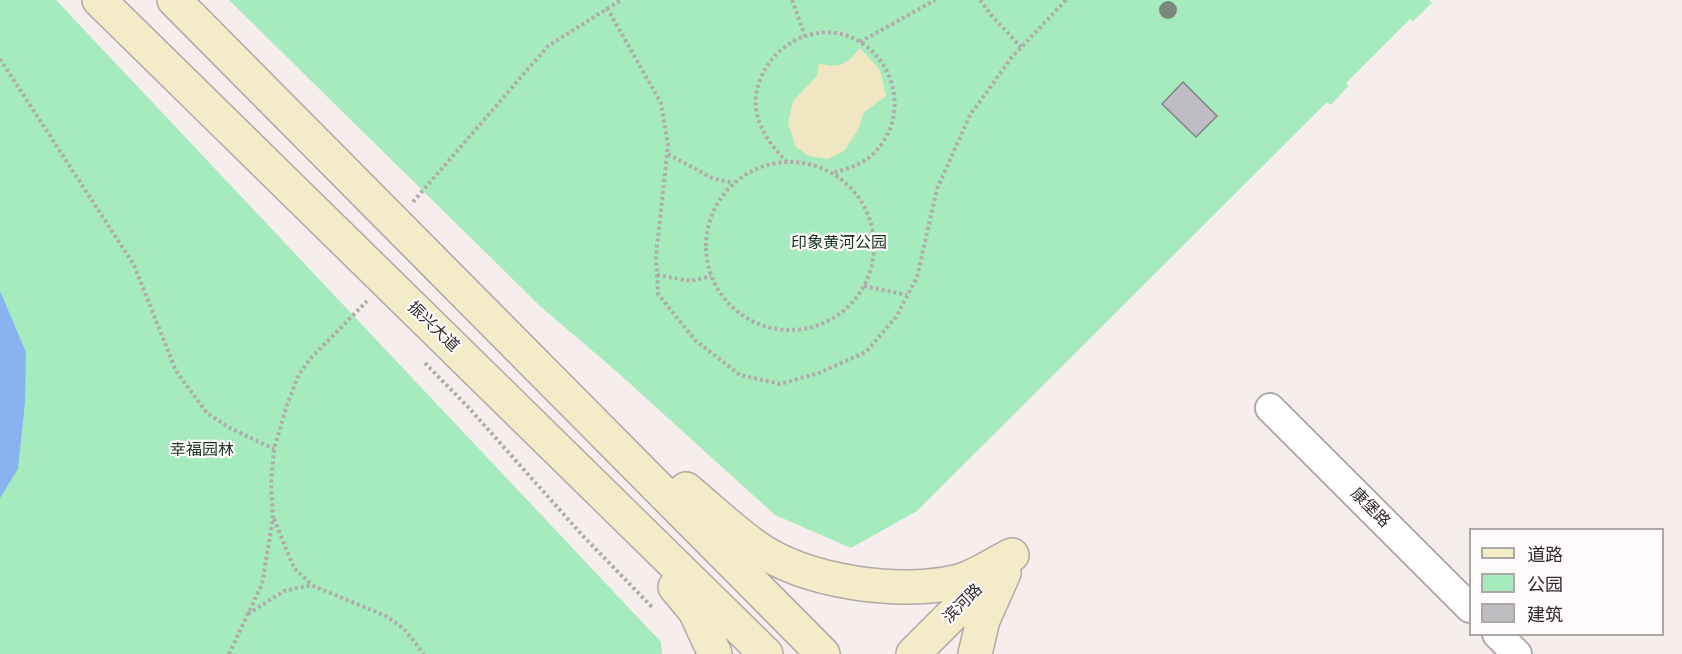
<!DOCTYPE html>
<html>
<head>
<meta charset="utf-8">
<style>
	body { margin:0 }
	#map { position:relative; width:1682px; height:654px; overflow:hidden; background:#f5eeec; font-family:Helvetica,"Noto Sans SC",sans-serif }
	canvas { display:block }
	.legend { position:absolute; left:1469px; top:528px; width:195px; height:108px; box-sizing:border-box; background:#fffcfb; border:2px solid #aba8a7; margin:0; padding:8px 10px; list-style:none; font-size:18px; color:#2d2b2a }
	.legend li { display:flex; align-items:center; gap:12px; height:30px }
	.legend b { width:30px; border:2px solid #aba8a7 }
</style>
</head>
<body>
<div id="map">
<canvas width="1682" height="654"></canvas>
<ul class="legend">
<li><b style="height:8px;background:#f4ebc8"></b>道路</li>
<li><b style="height:16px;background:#a6ebbe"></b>公园</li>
<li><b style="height:16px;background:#bebdc2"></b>建筑</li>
</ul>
</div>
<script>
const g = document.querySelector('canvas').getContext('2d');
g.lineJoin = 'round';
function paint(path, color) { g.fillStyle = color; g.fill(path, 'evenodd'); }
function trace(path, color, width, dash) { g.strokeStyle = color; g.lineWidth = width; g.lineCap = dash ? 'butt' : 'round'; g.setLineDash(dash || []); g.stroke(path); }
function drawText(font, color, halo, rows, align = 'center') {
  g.font = font + ' Helvetica,"Noto Sans SC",sans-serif'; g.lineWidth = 4.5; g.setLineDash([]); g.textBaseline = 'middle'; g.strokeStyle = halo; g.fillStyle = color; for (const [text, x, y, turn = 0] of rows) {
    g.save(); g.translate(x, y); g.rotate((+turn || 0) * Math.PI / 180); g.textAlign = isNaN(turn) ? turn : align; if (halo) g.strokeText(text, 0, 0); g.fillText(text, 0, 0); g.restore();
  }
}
paint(new Path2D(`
	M0,0H56L661,642L662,654H0Z
	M229,0H1429L1432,3L1413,21L1410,19L1346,83L1348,86L1331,105L1327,102L917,511L851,548L775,515L616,371L541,307Z`), '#a6ebbe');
paint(new Path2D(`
	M860,48L880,70L886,96L864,112L859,128L845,150L828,159L809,156L796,147L788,123L793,101L817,76L819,63C839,69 847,65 860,48Z`), '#f0e6c1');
paint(new Path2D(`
	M0,291L26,352L25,402L18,469L0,498Z`), '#87b3f1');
const building = new Path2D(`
	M1183,82L1217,116L1196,137L1162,104Z`);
paint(building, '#bebdc2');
trace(building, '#848388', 1.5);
const street = new Path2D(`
	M1270,408L1470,608
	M1497,634L1517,654`);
const secondary = new Path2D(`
	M99,0L766,654
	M174,0L823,654
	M686,489C709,508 732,530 756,547C805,582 901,596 959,581C977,576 995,563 1012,555
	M675,587L695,611L715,654
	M913,654L994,573
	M975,654L983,620L1004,573`);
trace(street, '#afa9a7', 32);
trace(secondary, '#afa9a7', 36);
trace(new Path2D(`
	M792,0L805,36
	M980,0L992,16L1021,47
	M607,8L661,103L668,145L656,256L658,294L695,340L740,375L780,384L819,373L866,352L896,317L917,277L937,189L970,115L1012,57L1066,0
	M860,42L935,0
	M0,59L134,265L176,371L207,413L230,428L274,449
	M668,154L712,178L734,183
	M787,162C765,140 747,112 760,80C767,62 779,49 796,40C867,5 929,99 873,154C862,165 846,169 832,173
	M706 246a84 84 0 1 1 168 0a84 84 0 1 1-168 0Z
	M413,202L548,46L621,0
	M657,275L691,281L711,276
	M864,286L907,295
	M425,363L469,408L583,536L653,608
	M274,519L294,568L311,584
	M248,614L284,591L311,585L386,616L404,629L424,654
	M229,654L262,584L273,518L271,484L274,449L287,405L299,374L311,358L367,301`), '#b1acaa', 4, [3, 3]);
trace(street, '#fff', 28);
trace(secondary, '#f4ebc8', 33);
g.fillStyle = '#79877c';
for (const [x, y] of [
	[1168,10]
]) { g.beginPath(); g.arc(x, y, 9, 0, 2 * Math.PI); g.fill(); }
drawText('16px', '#133320', '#fffcfb', [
	["印象黄河公园",839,244],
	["幸福园林",202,451]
]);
drawText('16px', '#2d2b2a', '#fffcfb', [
	["振兴大道",433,327,44],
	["康堡路",1370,508,45],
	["滨河路",963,604,-45]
]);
</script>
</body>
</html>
